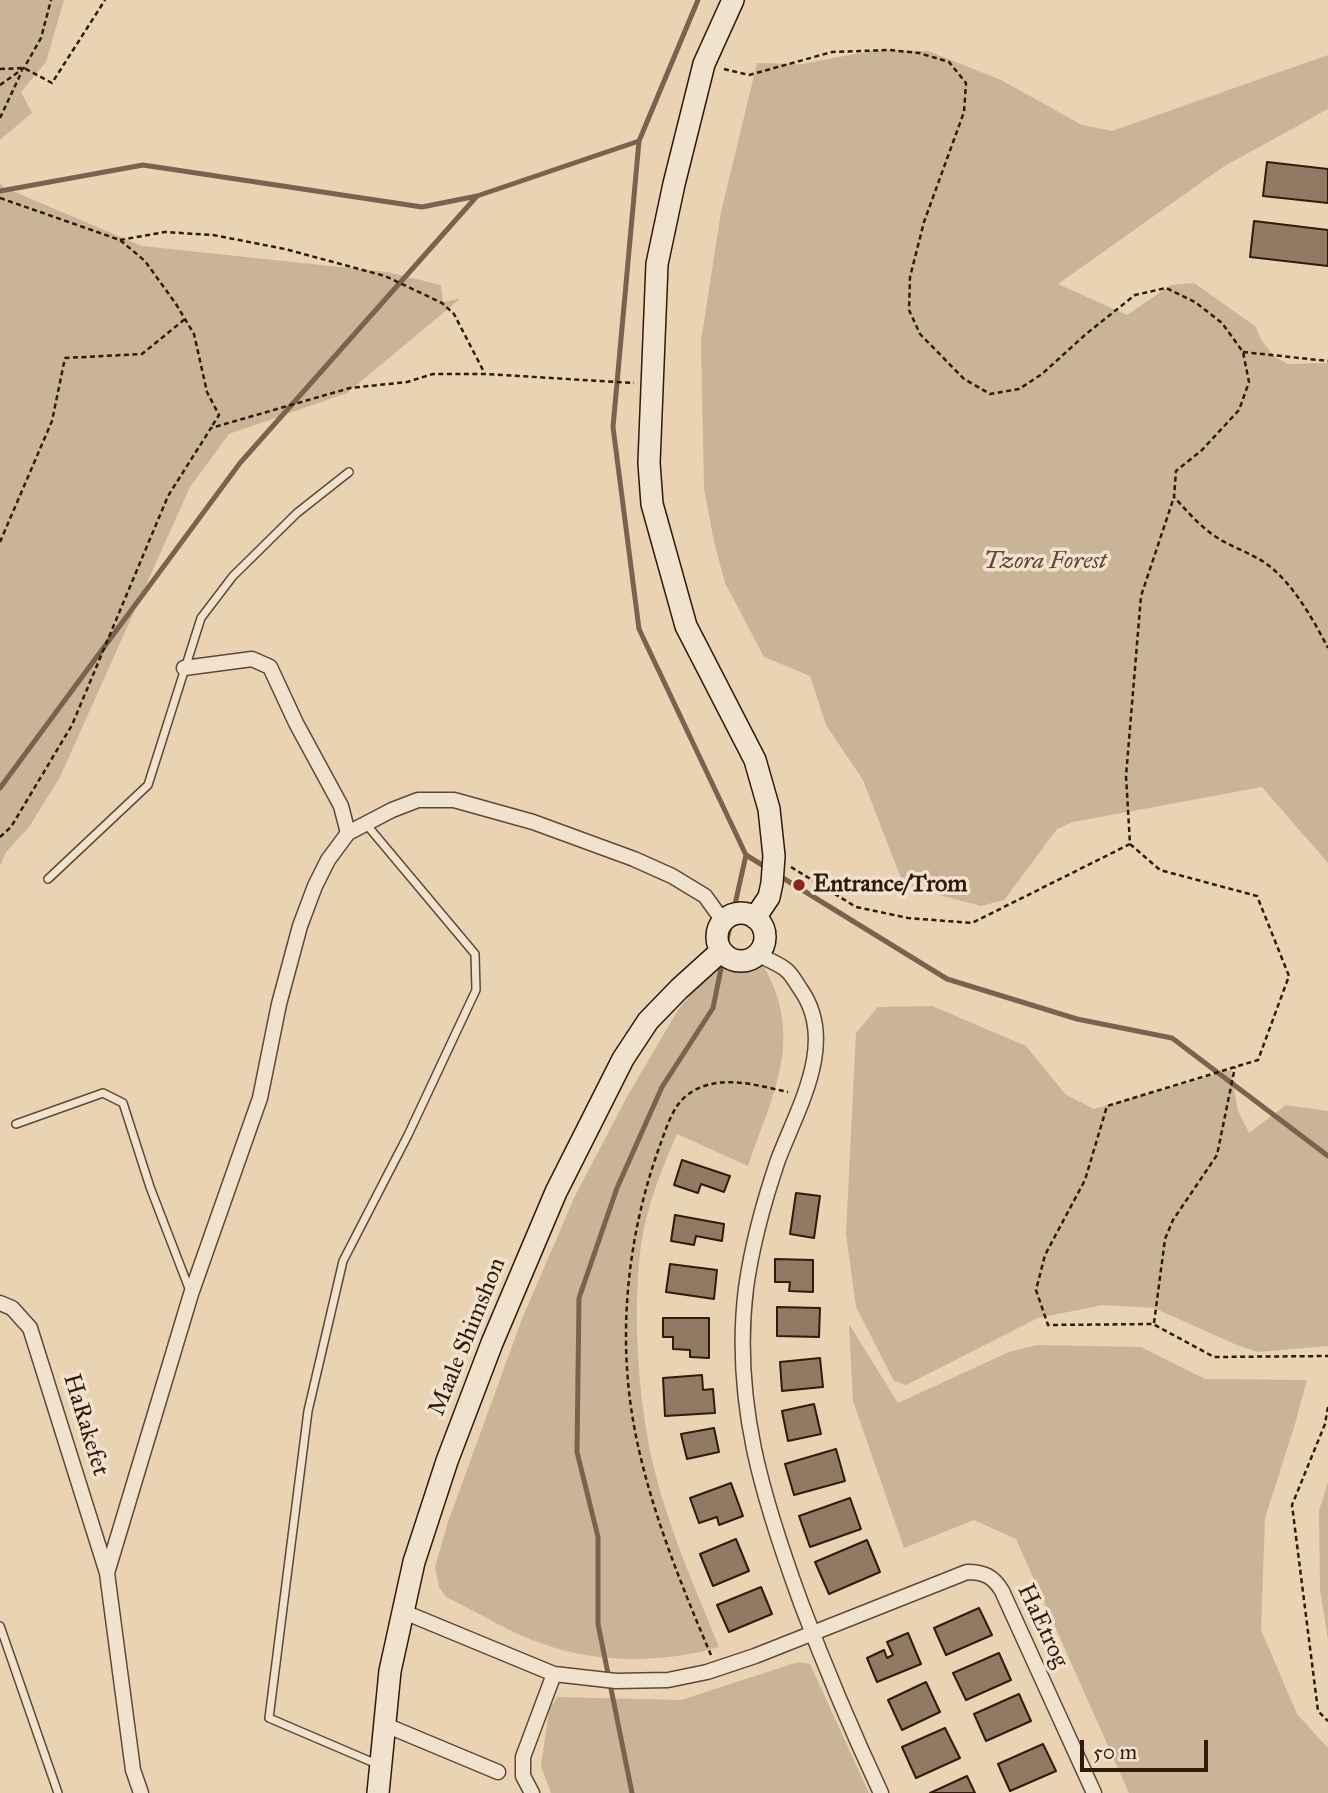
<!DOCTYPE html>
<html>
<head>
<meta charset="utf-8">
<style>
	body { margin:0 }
	#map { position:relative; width:1328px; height:1793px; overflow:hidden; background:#ead3b3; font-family:"IM FELL Great Primer",serif }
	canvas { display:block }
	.scale { position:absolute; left:1080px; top:1740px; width:128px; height:32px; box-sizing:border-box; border:4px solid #2f1a0c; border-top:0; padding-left:9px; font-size:21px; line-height:24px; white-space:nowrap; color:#2f1a0c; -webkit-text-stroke:5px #f1e2ce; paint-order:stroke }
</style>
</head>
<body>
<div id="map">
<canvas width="1328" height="1793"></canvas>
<div class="scale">50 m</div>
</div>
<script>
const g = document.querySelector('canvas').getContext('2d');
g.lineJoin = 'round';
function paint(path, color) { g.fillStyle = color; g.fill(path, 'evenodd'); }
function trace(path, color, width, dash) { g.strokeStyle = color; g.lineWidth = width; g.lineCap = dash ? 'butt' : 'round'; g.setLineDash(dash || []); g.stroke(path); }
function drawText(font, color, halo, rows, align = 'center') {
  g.font = font + ' "IM FELL Great Primer",serif'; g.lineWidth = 7; g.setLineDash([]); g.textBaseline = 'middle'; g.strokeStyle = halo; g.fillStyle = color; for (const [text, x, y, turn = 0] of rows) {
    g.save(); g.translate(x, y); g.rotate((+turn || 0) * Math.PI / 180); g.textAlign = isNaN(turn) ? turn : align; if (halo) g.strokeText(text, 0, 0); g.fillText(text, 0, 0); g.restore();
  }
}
paint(new Path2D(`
	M0,0H64L46,62L21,92L32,113L0,140Z
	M876,50L928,51L1001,80L1082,125L1112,131L1328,55V109L1223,167L1058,284L1127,315L1171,285L1194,283L1255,326L1262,341L1275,357L1288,364L1328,363V863L1262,787L1073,822L1057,829L1004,900L981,906L904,886L863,780L826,725L810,676L764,657L725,583L714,542L704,489L701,341L721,212L757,63L802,64Z
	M0,183L3,187L142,246L387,272L441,285L443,302L460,299L347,393L229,434L190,487L60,777L29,827L6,852L0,866Z
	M764,967C805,1040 772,1095 748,1166L677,1134C661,1170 647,1206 641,1245C632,1313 638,1405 655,1472C670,1532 696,1590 719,1647C664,1663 598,1664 543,1644C510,1633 478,1612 446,1597L439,1587L435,1567L448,1522L522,1319L575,1196L628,1095L678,1010L712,968Z
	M932,1006L1026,1046L1065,1094L1094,1109L1231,1070L1238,1111L1249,1133L1286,1105L1328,1111V1346L1258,1352L1237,1345L1154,1308L1103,1305L1038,1318L906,1385L894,1381L856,1307L846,1234L856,1033L878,1007Z
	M849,1324L898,1403L1009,1352L1037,1345L1141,1347L1205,1379L1307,1380L1295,1424L1265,1518L1261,1630L1297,1714L1328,1748V1793H1129L1016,1539L974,1520L904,1548L853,1401Z
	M1328,1482V1639L1320,1590L1319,1511Z
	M798,1662L810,1664L869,1793H551L541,1766L549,1711L557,1697L681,1700Z`), '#cab497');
trace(new Path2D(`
	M698,0L639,141L613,427L639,629L746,855L725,949
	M0,191L143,165L422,207L477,196L639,141
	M0,788L240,463L477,196
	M746,855L767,868
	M778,875L947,979L1077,1019L1172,1038L1328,1156
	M632,1793L598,1624V1537L577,1452L579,1298L617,1188L662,1087L713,1008L723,959`), '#79634e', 5);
const building = new Path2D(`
	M1267,162L1328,169V203L1263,196Z
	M1254,221L1328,230V266L1250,257Z
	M682,1160L730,1176L724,1192L701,1184L698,1193L674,1185Z
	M796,1193L820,1196L814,1238L790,1234Z
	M675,1215L724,1224L722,1241L696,1236L694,1245L671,1241Z
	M775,1259L813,1260V1292L789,1291L790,1282H775Z
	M670,1264L717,1270L714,1299L666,1292Z
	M777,1307L820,1308L819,1337L777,1336Z
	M663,1318H709V1358L690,1357V1350L673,1349V1337H663Z
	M820,1358L823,1387L782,1391L780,1362Z
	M702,1375L703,1390L713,1389L715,1413L665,1416L663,1378Z
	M814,1404L821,1434L788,1441L782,1411Z
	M714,1428L719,1452L687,1459L681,1434Z
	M836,1449L845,1481L794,1495L785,1464Z
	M731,1483L743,1516L719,1525L717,1517L699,1523L690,1498Z
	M850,1498L861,1529L810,1547L799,1516Z
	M736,1539L749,1571L713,1586L700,1554Z
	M867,1540L880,1572L829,1594L815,1562Z
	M761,1587L772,1614L729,1632L717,1605Z
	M979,1608L992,1635L946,1655L934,1628Z
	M908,1633L921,1664L877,1682L867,1658L884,1650L887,1658L893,1655L887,1642Z
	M999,1653L1011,1680L966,1700L953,1673Z
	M926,1682L940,1712L902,1730L888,1700Z
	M1019,1694L1031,1721L986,1741L974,1714Z
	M945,1728L960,1758L916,1778L902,1747Z
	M1043,1744L1056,1771L1010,1791L998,1764Z
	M967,1776L975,1793H930Z`);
paint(building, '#907a63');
trace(building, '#2f1a0c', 2);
const lane = new Path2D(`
	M366,824L475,954L476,990L408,1135L343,1261L308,1411L269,1718L379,1765
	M48,879L148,785L201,618L233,576L297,513L349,472
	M16,1124L103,1093L123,1103L150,1187L190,1291
	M0,1626L58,1793`);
const street = new Path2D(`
	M184,668L252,659L270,667L296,723L341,806L348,833
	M757,954C766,959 777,963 785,969C792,974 796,983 801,990C838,1043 797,1109 778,1160C764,1201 752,1245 746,1288C732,1401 763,1499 801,1603C825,1667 852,1731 881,1793
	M0,1303L12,1308L30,1328L107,1573
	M404,1612L554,1674L616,1681L668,1680L707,1672L755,1656L967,1572C984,1572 993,1576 1002,1591L1094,1793
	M383,1724L498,1772
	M141,1793L133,1770L107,1573L191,1294L260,1098L279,1004L300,926L315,886L328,860L348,833L392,810L418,800H454L533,822L634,859L672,876L705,896L723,921
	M532,1793L523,1776V1757L554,1674`);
const secondary = new Path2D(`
	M733,0L704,64L674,184L657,264L649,463L652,504L686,626L755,760L769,809L774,856L772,883L769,897L755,918
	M717 937a24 24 0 1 1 48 0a24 24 0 1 1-48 0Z
	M378,1793L390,1671L414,1562L447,1461L492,1343L556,1192L623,1059L648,1021L679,989L721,951`);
trace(lane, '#5e4836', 10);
trace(street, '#5e4836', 17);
trace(secondary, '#2f1a0c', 24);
trace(new Path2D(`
	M0,69L24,68L52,83L105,0
	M724,69L749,75L832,52L889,50L919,53L949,62L966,83L964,112L924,222L910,277L909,310L920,334L964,379L990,394L1019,389L1042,374L1086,334L1135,295L1166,288L1195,302L1222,323L1243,352L1249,382L1239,410L1202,450L1176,471L1174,497C1188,512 1202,529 1221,540C1238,550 1257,555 1273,569C1296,589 1314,621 1328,648
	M0,85L24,68L41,38L51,0
	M0,118L22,71
	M0,198L120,240L145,261L176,304L194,334L207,392L219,415L212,426
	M120,240L165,232L213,235L285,249L385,276L442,303L454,314L485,374
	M1243,352L1328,361
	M0,542L52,421L65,358L142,354L185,319
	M0,837L11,827L72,725L168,496L211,428L350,388L407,382L433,374H485L634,383
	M1130,844L1160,870L1257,896L1289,976L1258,1060L1107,1106L1085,1180L1045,1255L1036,1290L1048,1325L1153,1324L1214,1357L1328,1356
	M791,867L856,907L908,918L972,923L1130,844L1126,776L1141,596L1174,497
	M1154,1323L1165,1239L1173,1220L1217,1155L1235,1067
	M1328,1407L1325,1424L1292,1505L1318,1711L1328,1721
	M711,1655C679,1580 645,1496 632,1414C618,1326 629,1231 659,1148C665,1132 672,1107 686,1096C716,1072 755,1085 788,1092`), '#2f1a0c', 2.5, [5, 3.5]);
trace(lane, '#f1e2ce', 7);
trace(street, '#f1e2ce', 14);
trace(secondary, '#f1e2ce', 21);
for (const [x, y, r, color] of [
	[799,885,7,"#8f2418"]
]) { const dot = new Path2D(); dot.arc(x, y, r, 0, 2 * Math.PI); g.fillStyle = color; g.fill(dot); trace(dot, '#f1e2ce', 2.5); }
drawText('italic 24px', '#5e4836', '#f1e2ce', [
	["Tzora Forest",1045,562]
]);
drawText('bold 24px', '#2f1a0c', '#f1e2ce', [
	["Entrance/Trom",813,885]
], 'left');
drawText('24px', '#2f1a0c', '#f1e2ce', [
	["Maale Shimshon",468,1337,-68],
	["HaRakefet",85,1425,73],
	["HaEtrog",1042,1626,65]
]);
</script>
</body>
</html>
